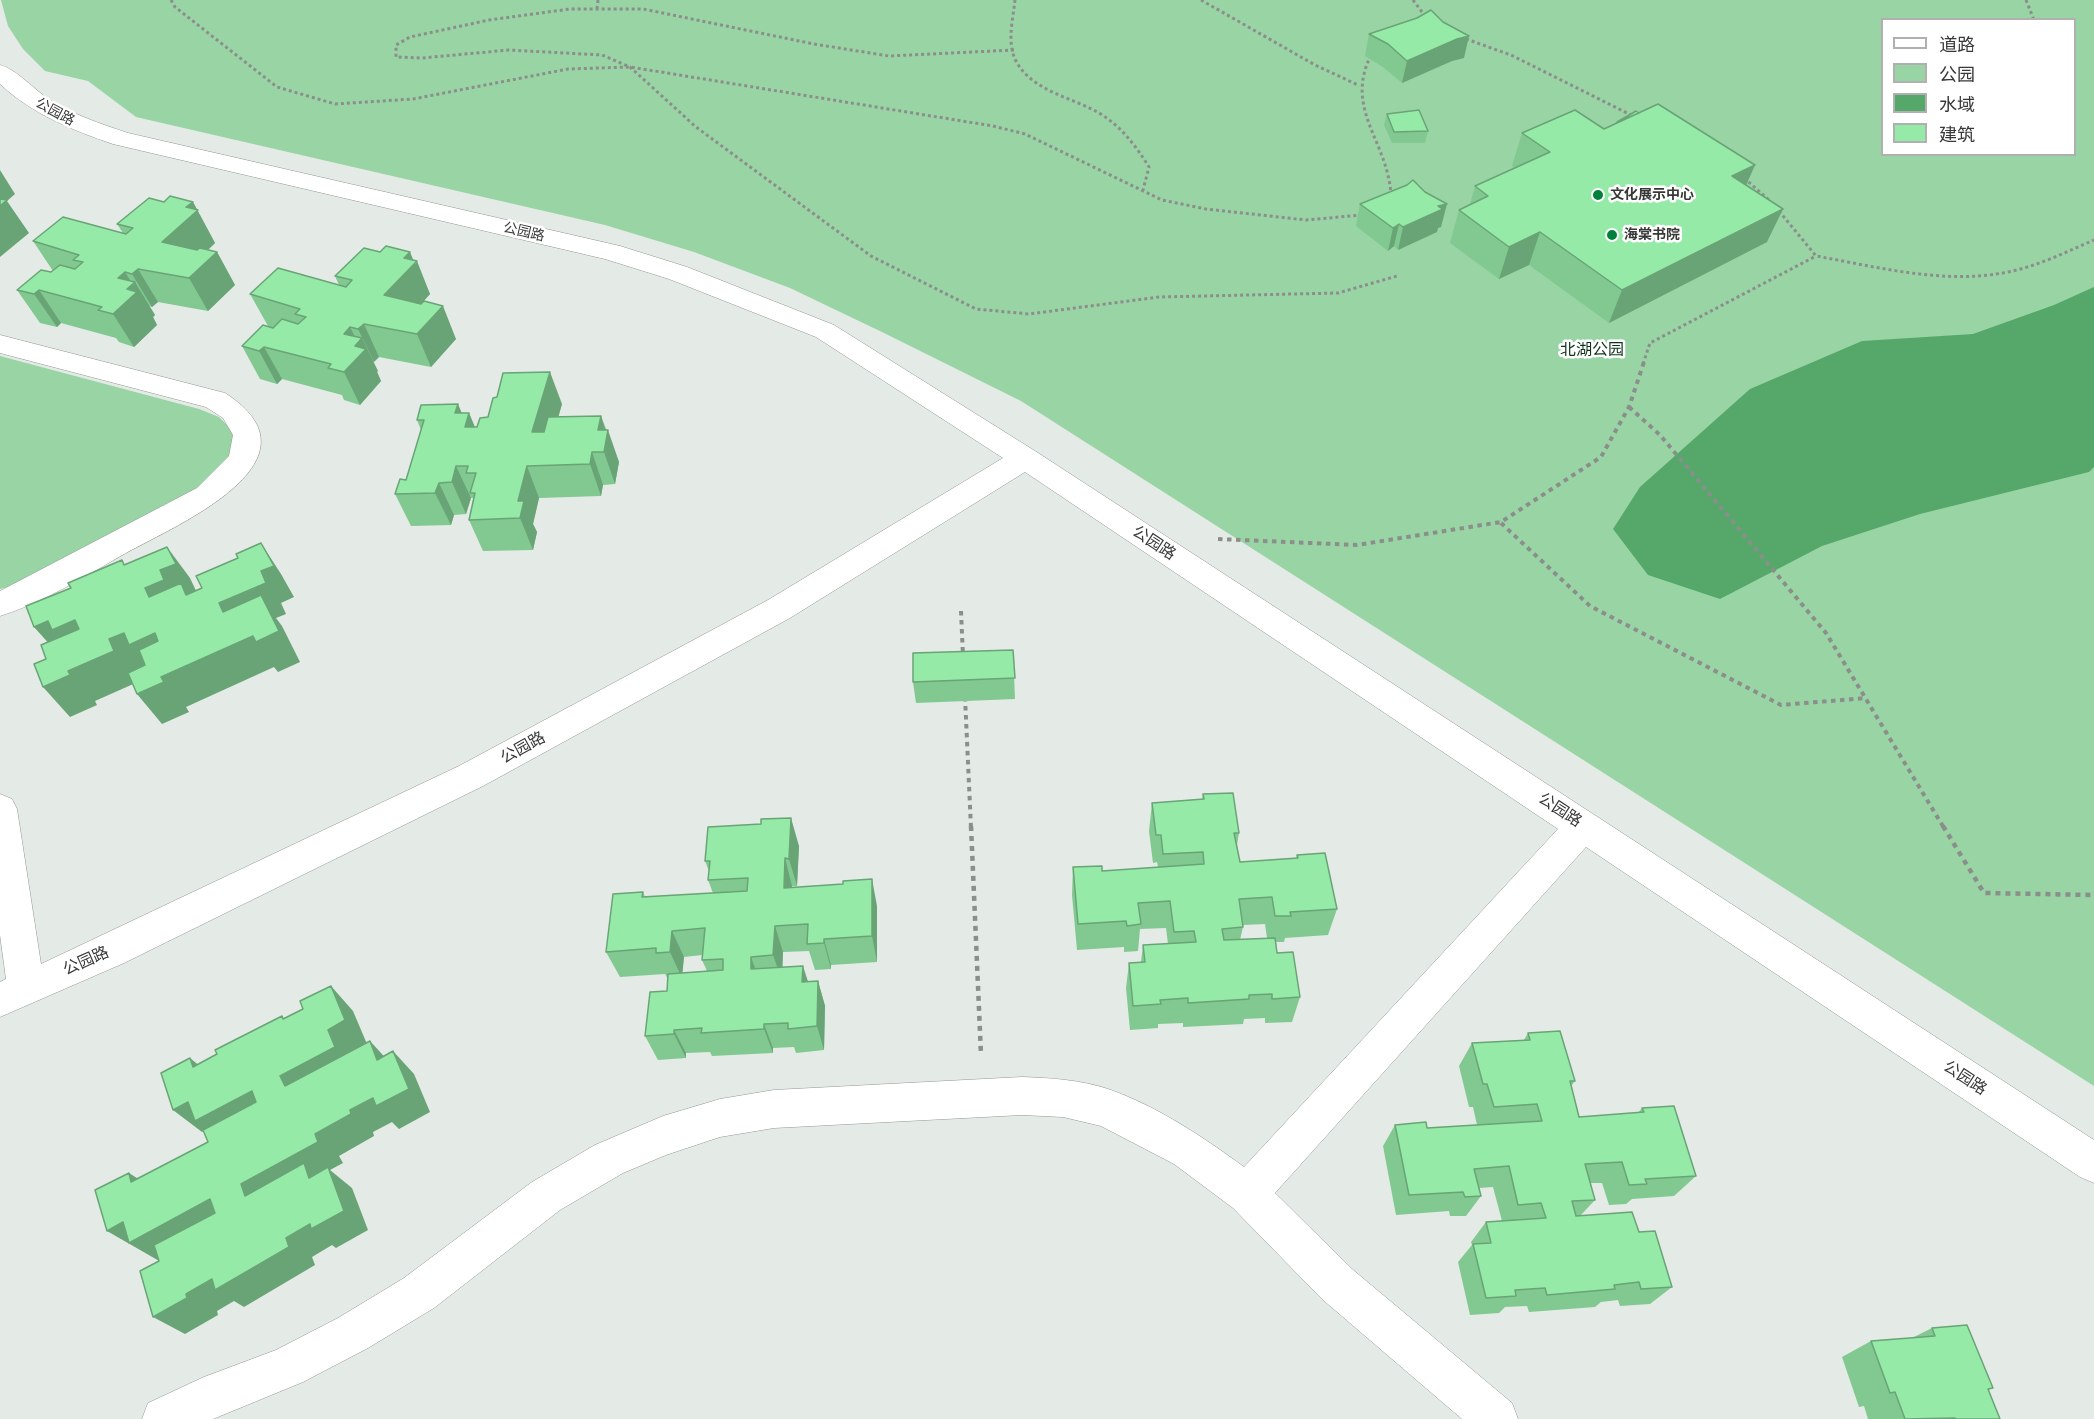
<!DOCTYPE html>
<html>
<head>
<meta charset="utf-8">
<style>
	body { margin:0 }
	#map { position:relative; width:2094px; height:1419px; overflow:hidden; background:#e4eae5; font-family:Mulish,"Noto Sans SC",sans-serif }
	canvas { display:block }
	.legend { position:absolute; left:1881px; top:18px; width:195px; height:138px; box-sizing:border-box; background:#fff; border:2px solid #afb0af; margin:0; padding:8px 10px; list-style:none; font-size:18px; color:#373937 }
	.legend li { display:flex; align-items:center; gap:12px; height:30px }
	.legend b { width:30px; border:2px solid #afb0af }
</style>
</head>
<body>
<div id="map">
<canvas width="2094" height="1419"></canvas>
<ul class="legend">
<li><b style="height:8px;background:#fff"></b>道路</li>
<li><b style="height:16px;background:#99d4a4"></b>公园</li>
<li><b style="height:16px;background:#55a86a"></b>水域</li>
<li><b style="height:16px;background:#96eaa8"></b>建筑</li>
</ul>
</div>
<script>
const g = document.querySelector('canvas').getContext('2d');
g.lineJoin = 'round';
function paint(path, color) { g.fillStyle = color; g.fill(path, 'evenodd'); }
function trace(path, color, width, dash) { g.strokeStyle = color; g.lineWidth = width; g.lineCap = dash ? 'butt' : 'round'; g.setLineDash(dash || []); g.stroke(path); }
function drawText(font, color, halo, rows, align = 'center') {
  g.font = font + ' Mulish,"Noto Sans SC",sans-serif'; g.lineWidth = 5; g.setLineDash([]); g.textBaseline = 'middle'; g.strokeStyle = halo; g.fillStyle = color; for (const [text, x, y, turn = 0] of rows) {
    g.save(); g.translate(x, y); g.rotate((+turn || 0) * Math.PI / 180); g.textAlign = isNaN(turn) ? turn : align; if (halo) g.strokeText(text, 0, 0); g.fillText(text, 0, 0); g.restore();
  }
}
paint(new Path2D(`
	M1,0H2094V1086L1021,401L884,333L790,288L694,252L605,225L136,117L88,81L45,71L23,49L8,26ZM1882,20H2074V154H1882Z
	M0,356L199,409L219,417L232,430L234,442L232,455L198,488L17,585L0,589Z`), '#99d4a4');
paint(new Path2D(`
	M2094,287V467L2089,472L1920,514L1822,546L1720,599L1648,575L1613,529L1640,487L1750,389L1862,341L1973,334L2054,305Z`), '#55a86a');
const minor = new Path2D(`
	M0,65C18,70 34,90 50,100C74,115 101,124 128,133L620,246L687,267L834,325L1035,451L2094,1140V1183L2080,1177L1586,847L1275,1193L1352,1269L1512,1403L1518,1419H1462L1322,1299L1233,1208L1174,1164L1101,1126L1063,1117L1022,1115L774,1128L720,1137L666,1155L623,1173L560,1210L434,1308L368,1348L303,1382L213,1419H142L148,1403L204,1377L276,1350L338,1318L404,1278L532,1182L595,1145L663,1116L720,1099L774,1090L1022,1077C1051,1078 1081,1080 1108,1089C1157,1106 1203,1137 1244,1167L1558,829L1025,472L790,618L483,786L124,963L0,1017V982L6,979L0,935V794L12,799L17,809L41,964L459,766L768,600L1003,458L816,337L669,279L605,259L113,144C72,130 32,114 0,84Z
	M0,335L225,393C329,460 179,524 126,553C85,576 45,602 0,616V591L197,488L229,456L233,435L223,418L206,407L0,353Z`);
trace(minor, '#929893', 1);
trace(new Path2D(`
	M171,0L175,7L277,87L335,104L413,99L568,69L630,67L993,126L1025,134L1162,200L1206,209L1306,220L1362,215
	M1015,0C1013,19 1007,41 1015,59C1030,91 1072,97 1099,113C1121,126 1136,146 1149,167L1143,190
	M1201,0L1315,65L1358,85
	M1413,0L1425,16
	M2026,0L2034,20
	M597,9L598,0
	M1466,39L1511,55L1633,116
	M1014,50L889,56L814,44L643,9H570L489,20L410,37L396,45V57L422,58L509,50L602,55L630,67L696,127L871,256L976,309L1029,314L1159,297L1338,293L1397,276
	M1371,55C1344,109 1387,140 1391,194
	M1744,178L1770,201
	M1779,211L1816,256C1878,267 1944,285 2008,272C2038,266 2066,252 2094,240
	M1643,364L1650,343L1816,256`), '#8b8f8c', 3, [3, 3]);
trace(new Path2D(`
	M1629,407L1660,435L1826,633L1944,828
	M1501,523L1590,606L1781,705L1866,698
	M1218,539L1357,545L1501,522L1601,457L1629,407L1644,362
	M961,611L963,656
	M965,697L971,828`), '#8b8f8c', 4, [4.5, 4.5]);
trace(new Path2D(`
	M971,826L981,1055
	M1943,826L1984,893L2094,895`), '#8b8f8c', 4.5, [5, 5]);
paint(minor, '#fff');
paint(new Path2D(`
	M1369,34L1464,58L1452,61L1402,83L1383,67L1365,56Z
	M1387,114L1428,131L1425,143H1392L1384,125Z
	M1604,129L1746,186L1767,242L1609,323L1529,265L1499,279L1450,243L1459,210L1470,204L1475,186L1515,168L1512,166L1522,133Z
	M164,202H193L215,243L208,250L217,252L235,285L208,311L158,302L152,307L149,306L155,315L153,317L157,325L134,347L119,342L116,338L61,323L57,327L40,323L17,290L53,271L33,241L123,233L117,224Z
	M1360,204L1441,227L1438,228L1437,232L1398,250L1394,246L1388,251L1356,226Z
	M413,260L430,294L421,304L456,339L431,367L379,357L373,362L381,381L360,405L344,400L342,395L282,379L277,384L260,379L242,346L268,326L250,294L339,285L335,276Z
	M562,404L558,417L601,416L619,462L615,484L603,485L601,496L539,498L533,524L537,532L533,550L483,551L469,520L473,500V498H471L466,514L454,515L451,525L411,526L395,494L406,480L421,430L417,420L461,413H469L475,427H477Z
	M1013,650L1015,699L916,703L913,682Z
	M1203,794L1239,833L1237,845L1240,862L1296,858L1297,855L1337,909L1328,935L1285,938L1284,942H1276L1277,953L1300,997L1292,1022L1265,1023V1018L1244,1019L1243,1024L1183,1027V1023L1158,1024V1028L1130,1030L1126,988L1129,963L1141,962L1143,945L1168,944L1166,928L1140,929L1138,951L1124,952V947L1077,950L1072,895L1073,867L1102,871L1158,867L1157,862L1153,863L1149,831L1152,803L1202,799ZM1265,924L1267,938L1240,940L1243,927V925Z
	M761,824L799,846L797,886H792V887L877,906V962L831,965V969L815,970L809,951L783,952L782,967L808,981H818L825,1006L824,1050L796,1053L794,1047L773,1048V1053L712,1056L710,1052L686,1053V1058L658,1060L645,1036L667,991L668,979L665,974L620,977L606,952L643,892L645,897L713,893L708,880L709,871L705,861ZM702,955V960L707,971L682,973L684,957Z
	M1528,1033L1575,1081L1571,1086L1579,1117L1638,1113L1642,1108L1696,1176L1674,1196L1632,1199L1626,1204L1609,1205L1602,1183H1590L1595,1200L1580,1216L1639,1232L1672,1287L1650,1304L1620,1306L1618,1300L1601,1302L1595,1307L1529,1312L1527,1306L1505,1307L1499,1313L1470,1315L1458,1262L1472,1245L1471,1242L1486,1222L1502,1221L1493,1187L1479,1188L1481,1196L1466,1216H1450L1449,1211L1396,1215L1383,1146L1395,1125L1427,1128L1477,1125L1473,1107H1469L1459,1066L1472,1043L1524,1040Z
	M1932,1328L1993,1388L1988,1390L2000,1419H1868L1864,1406L1859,1407L1842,1357L1871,1341L1912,1338Z`), '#81c990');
paint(new Path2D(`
	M1469,36L1464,58L1452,61L1402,83L1407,61L1457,39Z
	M1755,165L1741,197L1732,176Z
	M0,170L15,194L7,201L29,233L0,257Z
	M193,202L215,243L181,275L162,242L186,207Z
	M1447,204L1441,227L1438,228L1437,232L1398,250L1403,227L1438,206Z
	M1783,209L1767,242L1609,323L1622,290Z
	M1399,224L1394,246L1388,251L1393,228Z
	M1540,232L1529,265L1499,279L1509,247Z
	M217,252L235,285L208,311L189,278Z
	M410,252L415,264L417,261L430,294L399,328L384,295L404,258Z
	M138,269L158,302L152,307L132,274Z
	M125,272L133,285L135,282L155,315L153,317L157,325L134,347L113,314L118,278Z
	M39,290L61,323L57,327L34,294Z
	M443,306L456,339L431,367L417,334Z
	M364,324L379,357L374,362L358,329Z
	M350,327L358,343L362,338L378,371L377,372L381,381L360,405L344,372V334Z
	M264,347L282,379L277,384L259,351Z
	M550,372L562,404L545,464L532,432Z
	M458,404L466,423L469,413L482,445L478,459L455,413Z
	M601,416L607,435L608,430L619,462L615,484L604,452L598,430Z
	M592,452L603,485L601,496L590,464Z
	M456,466L471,498L466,514L452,482Z
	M527,466L539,498L533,524L537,532L533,550L520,518L518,501Z
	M439,483L454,515L451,525L435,493Z
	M261,543L281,574L294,597L281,603L286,614L276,618L282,626L300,662L278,672L274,667L186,707L189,712L162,724L137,694L161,677L223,612L219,603L261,571Z
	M167,547L190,578L198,595L172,628L122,560L147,593L145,588L160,570Z
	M75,620L101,651L61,657L34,627L48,621Z
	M124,633H155L179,664L145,665L134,670L140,681L95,701L97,705L70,717L43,687L68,671L109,639Z
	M791,818L799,846L797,886L789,859Z
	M785,858L792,886V915L784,888Z
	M872,879L877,906V962L872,936Z
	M775,926L783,952L782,981L773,955Z
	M672,931L684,957L682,978L670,952Z
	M824,939L831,965V969L824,943Z
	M751,957L760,982L751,969Z
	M803,966L811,991L802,982Z
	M818,981L825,1006L824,1050L817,1026Z
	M331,986L353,1011L367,1044L285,1086L280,1076L328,1030Z
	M764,1024L773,1048V1053L764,1029Z
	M674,1030L686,1053V1058L674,1034Z
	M370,1041L392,1065L377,1060Z
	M393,1051L414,1074L430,1112L399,1129L392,1122L373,1132L374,1136L339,1156L343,1163L330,1170L352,1188L368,1230L336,1248L332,1245L312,1257L315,1265L244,1307L234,1301L217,1311L218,1315L185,1334L153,1317L186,1294L310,1224L344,1211L245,1196L241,1184L350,1110Z
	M190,1058L218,1081L193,1067Z
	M252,1091L278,1114L206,1129L202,1132L173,1110L188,1102Z
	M129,1173L160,1193L131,1182Z
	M210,1199L239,1219L161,1262L107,1231L123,1222Z`), '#69a476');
const building = new Path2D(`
	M1431,10L1443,22L1469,36L1457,39L1407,61L1388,44L1369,34L1417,18Z
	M1658,104L1755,165L1732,176L1783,209L1622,290L1540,232L1509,247L1459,210L1488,196L1475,186L1550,152L1522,133L1575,110L1604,129Z
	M1419,110L1428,131L1394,132L1387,114Z
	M1636,111L1639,113L1617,122Z
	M1413,180L1425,192L1447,204L1438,206L1443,209L1403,227L1399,224L1393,228L1360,204L1407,185Z
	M170,196L193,202L186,207L198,210L162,242L197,250L200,248L217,252L189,278L138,269L132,274L125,272L118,278L135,282L127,289L137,292L113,314L98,310L102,307L39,290L34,294L17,290L41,270L51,272L60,265L75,269L83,262L73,260L79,255L33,241L63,217L126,234L133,228L117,224L149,198L164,202Z
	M0,199L7,200L0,206Z
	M386,246L410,252L404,258L417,261L384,295L421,304L424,301L443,306L417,334L364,324L358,329L350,327L344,334L362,338L355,346L366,349L344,372L328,368L331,364L264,347L259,351L242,346L263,325L273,328L282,319L298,324L306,317L295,314L300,309L250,294L278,268L346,287L352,280L335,276L364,248L380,252Z
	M550,372L532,432H544L548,417L601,416L598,430H608L604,452H592L590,464L527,466L518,501H524L520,518L469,520L475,493H470L476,473H466L468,466H456L452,482L439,483L435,493L395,494L400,479L406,480L424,420H417L421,405L458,404L455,413H469L465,427H477L480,418L488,417L493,398L497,397L503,373Z
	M261,543L274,566L261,571L266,583L219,603L223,612L261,595L279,631L256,642L253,636L161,677L164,682L137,694L128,673L145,665L139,650L158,641L155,633L129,645L124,633L109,639L114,651L68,671L70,675L43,687L34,664L46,659L41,645L79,629L75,620L52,630L48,621L34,627L26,606L71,588L68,583L122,560L124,565L167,547L176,564L160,570L164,580L145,588L149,597L181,583L186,595L202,588L196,576L238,558L236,554Z
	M1013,650L1015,678L913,682V653Z
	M1233,793L1239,833H1234L1240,862L1298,858L1297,855L1325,853L1337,909L1290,912L1291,916H1275L1272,897L1239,899L1243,927L1222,929L1224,940L1275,938L1277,953L1293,952L1300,997L1272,999V994L1249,995V999L1188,1003V998L1160,1000L1161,1004L1133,1006L1129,963L1145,962L1143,945L1196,942L1194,931L1174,932L1170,901L1138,903L1141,924L1127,926L1126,921L1078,924L1073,867L1102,866V871L1204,864L1203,852L1163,854L1161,835H1156L1152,803L1204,799L1203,794Z
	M791,818L789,859L785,858L784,888L843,884V881L872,879V936L824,939V943L807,944L808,924L775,926L773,955L751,957V969L803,966L802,982L818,981L817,1026L788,1029V1023L764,1024V1029L701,1033L702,1028L674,1030V1034L645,1036L650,992L667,991L668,974L723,970V959L702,960L705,928L672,931L670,952L656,953V948L606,952L613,894L643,892L642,897L747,891L748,878L708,880L710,861H705L708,827L761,824V819Z
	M331,986L345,1020L328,1030L335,1047L280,1076L285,1086L370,1041L377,1060L393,1051L409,1089L376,1106L373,1098L350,1110L351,1114L315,1134L318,1142L241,1184L245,1196L304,1163L309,1178L328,1167L344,1211L311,1229L310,1224L286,1238L289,1247L215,1290L212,1279L186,1294L187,1298L153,1317L140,1271L159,1261L154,1245L215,1213L210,1199L129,1243L123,1222L107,1231L95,1190L129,1173L131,1182L208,1142L203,1130L256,1102L252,1091L195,1121L188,1102L173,1110L161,1073L190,1058L193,1067L217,1054L215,1050L282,1016L283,1019L303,1009L300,1001Z
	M1560,1031L1575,1081H1570L1579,1117L1644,1112L1642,1108L1674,1106L1696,1176L1645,1179L1647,1184L1629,1185L1622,1162L1585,1164L1595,1200L1572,1201L1576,1216L1632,1212L1639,1232L1655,1231L1672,1287L1641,1289L1639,1282L1614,1285L1615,1289L1547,1295L1545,1288L1515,1290L1516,1296L1486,1298L1473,1244L1491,1243L1486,1222L1546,1218L1541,1203L1518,1205L1509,1166L1474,1169L1481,1196L1465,1197L1463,1192L1409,1195L1395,1125L1426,1122L1427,1128L1542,1121L1537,1104L1494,1107L1487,1084H1483L1472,1043L1530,1040L1528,1033Z
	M1967,1325L1993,1388L1988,1389L2000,1419H1956L1955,1418L1905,1419L1895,1392L1890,1393L1871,1341L1935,1336L1932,1328Z`);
paint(building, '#96eaa8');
trace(building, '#69a476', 1.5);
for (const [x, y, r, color] of [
	[1598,195,6,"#028039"],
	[1612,235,6,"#028039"]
]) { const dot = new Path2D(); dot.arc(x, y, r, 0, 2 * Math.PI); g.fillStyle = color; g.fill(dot); trace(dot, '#fff', 2); }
drawText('14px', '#373937', '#fff', [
	["公园路",55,112,28],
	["公园路",524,232,13]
]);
drawText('bold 14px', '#373937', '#fff', [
	["文化展示中心",1610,195],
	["海棠书院",1624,235]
], 'left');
drawText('16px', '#10331a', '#fff', [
	["北湖公园",1592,350]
]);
drawText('16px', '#373937', '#fff', [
	["公园路",1154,543,33],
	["公园路",523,748,-29],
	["公园路",1560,810,33],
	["公园路",86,961,-24],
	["公园路",1965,1078,33]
]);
</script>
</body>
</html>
